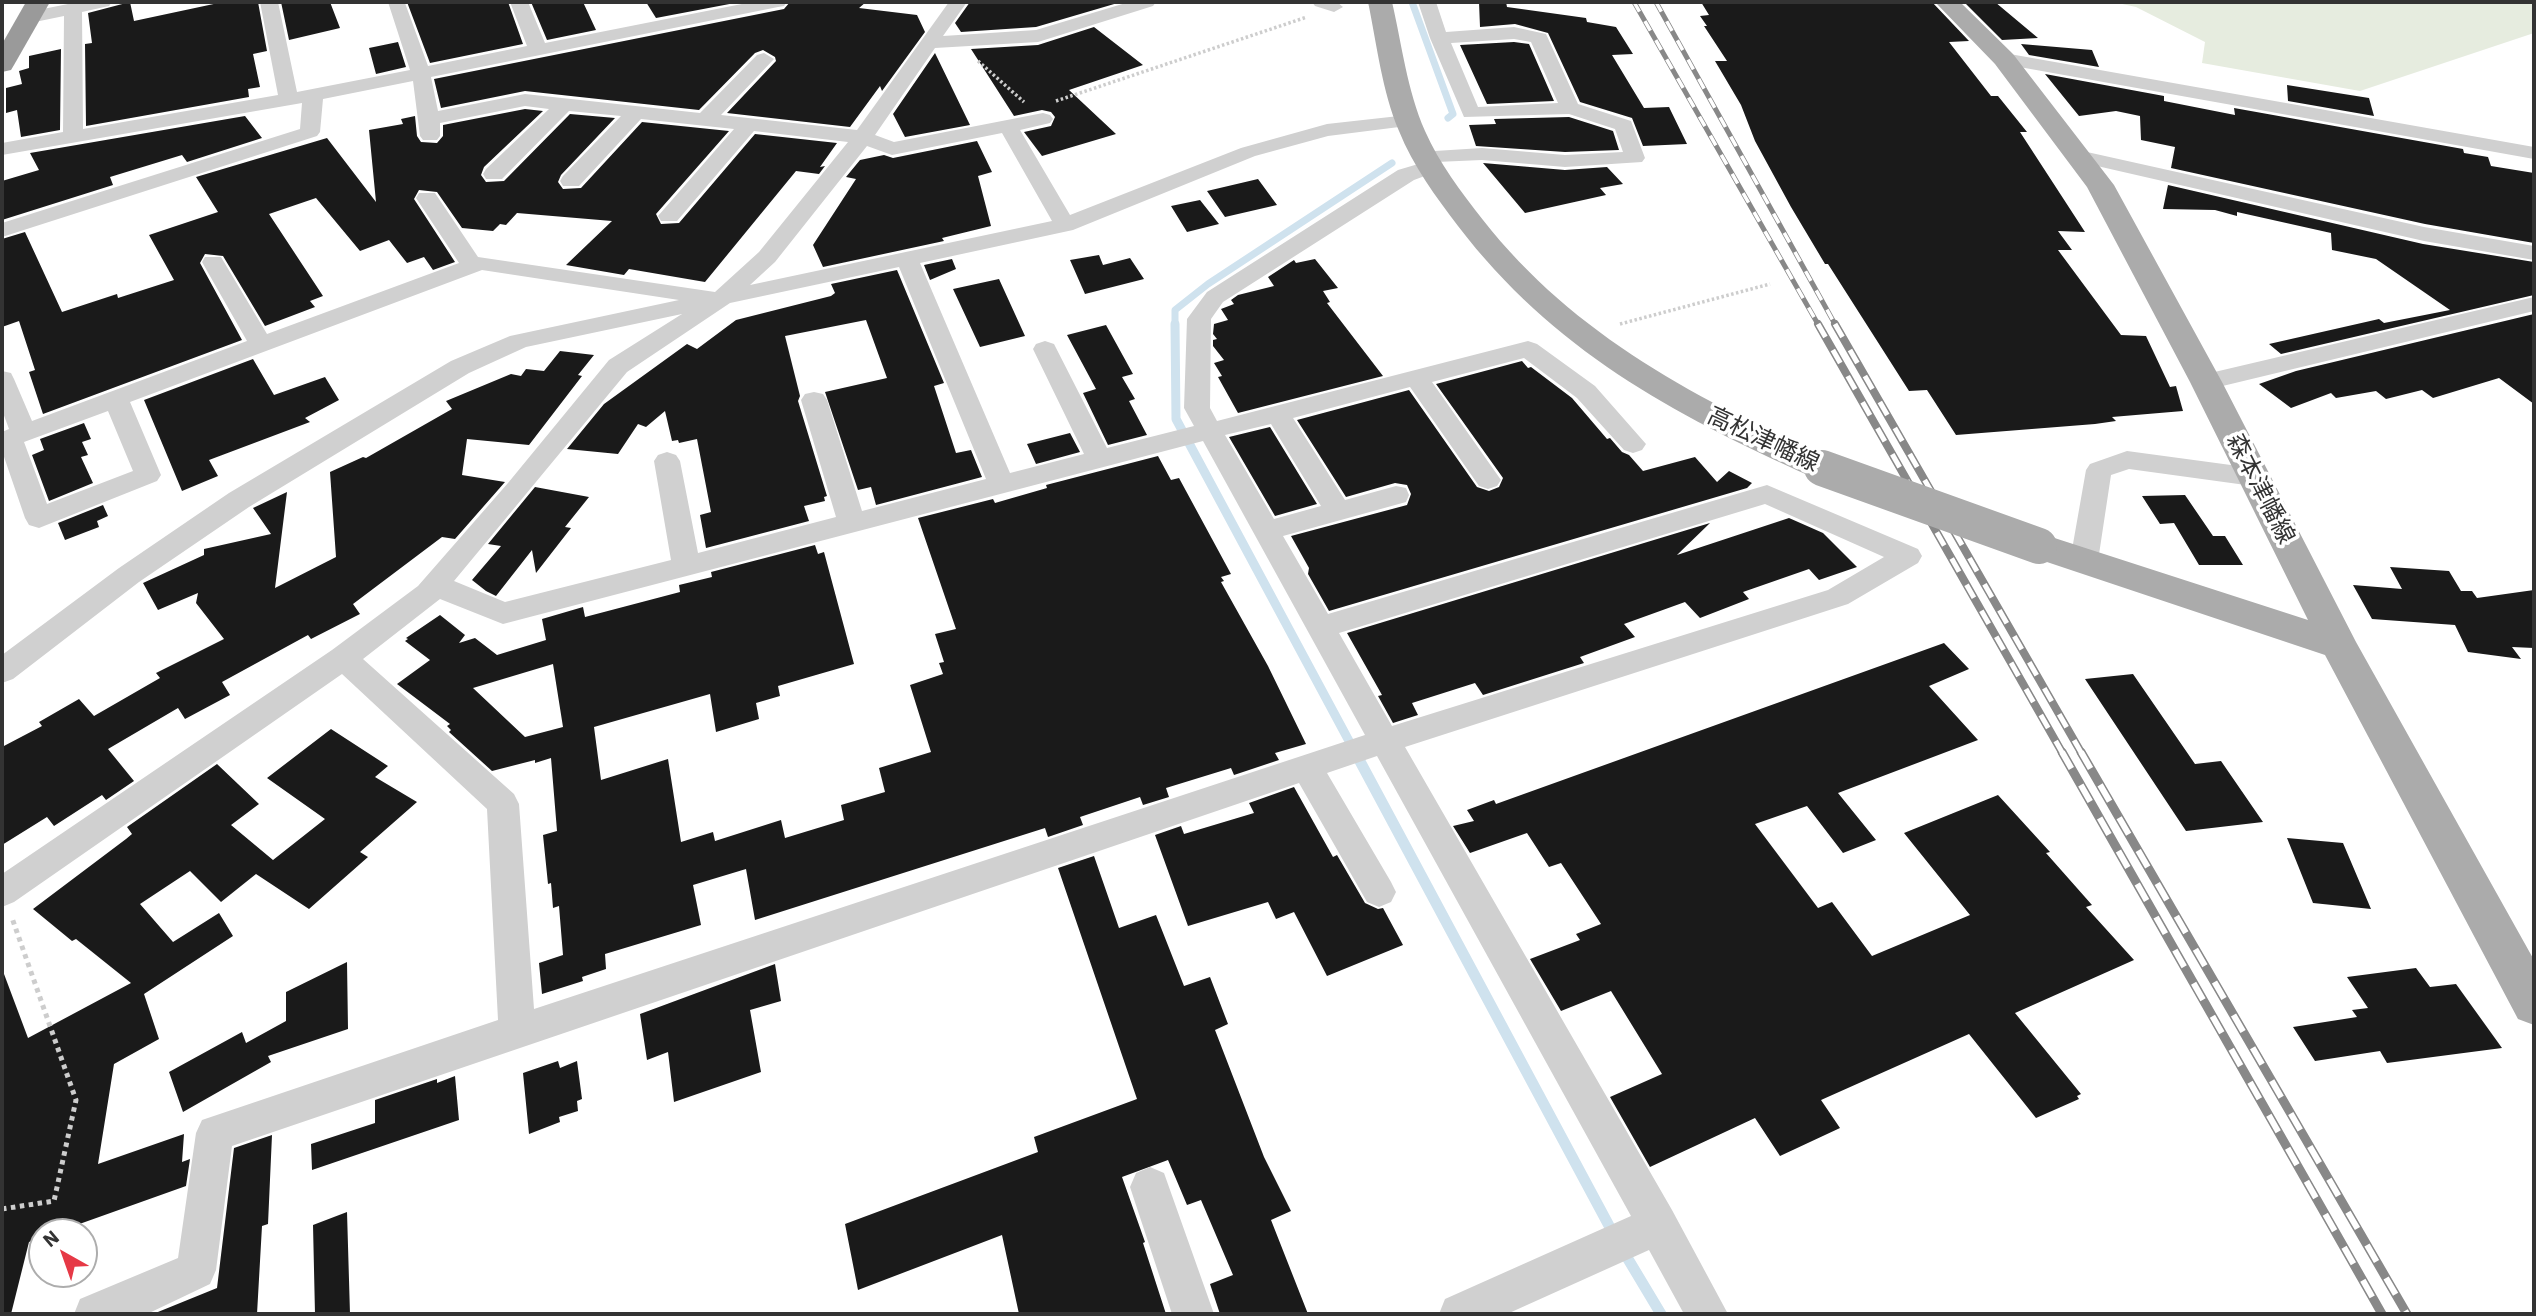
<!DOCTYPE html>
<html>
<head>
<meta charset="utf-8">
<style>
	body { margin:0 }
	#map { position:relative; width:2536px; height:1316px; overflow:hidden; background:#fff; font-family:"IBM Plex Sans",sans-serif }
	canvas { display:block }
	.frame { position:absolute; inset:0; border:4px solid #333; pointer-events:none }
	.north { position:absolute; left:28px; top:1218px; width:70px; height:70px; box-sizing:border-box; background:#fff; border:2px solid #adadad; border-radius:50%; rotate:320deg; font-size:19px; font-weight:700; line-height:28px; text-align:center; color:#333 }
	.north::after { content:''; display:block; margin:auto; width:24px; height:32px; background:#e63946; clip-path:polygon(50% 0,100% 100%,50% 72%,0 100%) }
</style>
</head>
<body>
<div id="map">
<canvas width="2536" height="1316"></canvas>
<div class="frame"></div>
<div class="north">N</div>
</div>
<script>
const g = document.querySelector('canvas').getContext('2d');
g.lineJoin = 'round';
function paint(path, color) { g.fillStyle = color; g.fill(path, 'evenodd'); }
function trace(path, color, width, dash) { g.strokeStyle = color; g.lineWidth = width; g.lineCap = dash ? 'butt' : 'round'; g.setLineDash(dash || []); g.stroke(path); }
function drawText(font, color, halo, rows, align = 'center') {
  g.font = font + ' "IBM Plex Sans","Noto Sans JP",sans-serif'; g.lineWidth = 7; g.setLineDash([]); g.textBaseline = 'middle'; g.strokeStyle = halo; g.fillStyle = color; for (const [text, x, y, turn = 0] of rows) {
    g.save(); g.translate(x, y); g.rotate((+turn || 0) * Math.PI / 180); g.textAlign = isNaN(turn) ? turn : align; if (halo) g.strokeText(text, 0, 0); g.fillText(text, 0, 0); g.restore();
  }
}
paint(new Path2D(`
	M2113,2H2534V33L2360,91L2202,63L2205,42L2136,7Z`), '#e6ecdf');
trace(new Path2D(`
	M1412,2L1453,114L1448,118
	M1175,326V310L1208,284L1392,163`), '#cfe2ee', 7);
trace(new Path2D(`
	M1175,324L1176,419L1356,754`), '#cfe2ee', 9);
trace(new Path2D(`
	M1355,752L1614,1235
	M1622,1249L1661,1314`), '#cfe2ee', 11);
paint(new Path2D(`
	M130,2L134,21L223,2H258L267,51L253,54L260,87L248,89L249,97L86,126L85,44L92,43L88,13Z
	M281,2H330L340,28L289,40Z
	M407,2H508L523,44L430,63Z
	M531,2H583L596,30L547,40Z
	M646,2H740L656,18Z
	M790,2H866L859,8L917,15L925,32L882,91L880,86L850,127L727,113L776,61L775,57L763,50L755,53L699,110L525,91L441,108L434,79L784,9Z
	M970,2H1121L1036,27L961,32L955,23Z
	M1479,2H1506L1507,7L1586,18L1587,22L1616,27L1633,54L1612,55L1644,108L1669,107L1687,144L1643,146L1632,118L1580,102L1548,33L1515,24L1480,27Z
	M1701,2H1932L1969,41L1949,42L1991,96H1998L2027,132H2020L2085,232L2058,231L2072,250H2058L2121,335L2146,336L2170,387L2176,386L2183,411L2112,417L2116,421L2095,424L1956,435L1927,390L1909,391L1828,264H1825L1791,207L1755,141L1741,105L1715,61H1727L1704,26H1707L1700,16L1709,15Z
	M1964,2H1995L2038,38L2002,40Z
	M1094,27L1143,65L1069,90L1116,134L1042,156L1024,132L1051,126L1055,117L1051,112L1042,110L1014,116L971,49L1038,45Z
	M398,42L406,67L376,74L369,48Z
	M1514,42L1529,44L1554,101L1487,104L1460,45Z
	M2021,44L2092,50L2099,67L2029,55Z
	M61,49L60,130L21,137L17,110L6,113V88L22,84L19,71L29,68V56Z
	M935,53L970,125L905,137L893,114Z
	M2045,74L2164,96V101L2235,115L2234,108L2463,149L2464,153L2488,157L2491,166L2534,173V243L2425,224L2171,168L2175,147L2141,140L2140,116L2116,111L2079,116Z
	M2287,85L2369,98L2374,116L2288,101Z
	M525,109L543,111L484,167L481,175L486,182L504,181L570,114L615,118L561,175L558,182L563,189L581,188L642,122L729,131L656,214L661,224L679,223L755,134L837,143L820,167L825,166L819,174L796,171L705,282L629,269L624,275L566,265L612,221L517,213L506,225L500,224L493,231L462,228L437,192L419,190L414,199L455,262L433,270L424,257L407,263L389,240L360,251L316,198L269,214L323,296L310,301L315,307L265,326L223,256L205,254L200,263L242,340L43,414L29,372L35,370L19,321L2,327V239L25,232L62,312L117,294L118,298L174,280L149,235L218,212L196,177L327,138L376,202L369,130L403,124L401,119L415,116L417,136L421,142L437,143L443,136V125Z
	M245,116L262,138L187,162L182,155L110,177L113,185L2,220V181L39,170L30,153Z
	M1569,117L1613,131L1619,150L1565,152L1476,146L1469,125L1496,124L1494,119Z
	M977,141L992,172L978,176L991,226L942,238L944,241L823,267L813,245L856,179L846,177L860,160L884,155L893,158Z
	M1483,163L1565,170L1607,167L1623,184L1600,188L1606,195L1525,213Z
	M1258,179L1277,205L1225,217L1207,191Z
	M2168,185L2423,244L2534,262V295L2281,354L2269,344L2379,319L2384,323L2450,310L2376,259L2332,250L2331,233L2237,212V216L2215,210L2163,209Z
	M1200,200L1219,224L1187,232L1171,206Z
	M1099,255L1103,265L1130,258L1144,279L1085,294L1070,260Z
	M952,259L956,269L930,280L924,265Z
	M1315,259L1338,288L1323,291L1330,302L1327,303L1383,376L1238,413L1218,377L1222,376L1214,363L1224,360L1213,346V340L1217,339L1213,334L1214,324L1228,320L1221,309L1234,304L1231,300L1238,295L1274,286L1268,277L1294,260L1296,263Z
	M897,270L944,383L934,386L956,453L971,450L982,477L876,505L871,487L858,490L825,392L887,378L866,320L785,336L800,396L798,401L827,496L824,497L825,501L804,506L809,521L706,548L700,515L711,512L697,439L679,443L678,440L672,441L665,411L646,427L638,424L618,454L567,449L604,404L687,344L697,349L736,320L831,296L835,293L831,284Z
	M999,279L1025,336L980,347L953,289Z
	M2534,314V404L2499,378L2433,398L2422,390L2386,399L2376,391L2336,398L2331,393L2291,408L2259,384L2296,371Z
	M1106,325L1133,374L1122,377L1135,399L1129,401L1147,435L1108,445L1083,393L1096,389L1067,335Z
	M560,351L594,355L578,375L582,376L529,445L467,439L462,475L505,482L455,539L442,537L353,604L360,614L311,639L308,635L222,682L230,695L185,719L178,708L108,749L134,781L106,800L102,795L54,826L47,817L2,845V747L42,726L39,722L79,699L94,716L160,678L156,673L224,639L196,603L198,593L158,610L143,583L204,555V549L271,534L253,508L287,492L275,588L336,557L330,472L363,457L366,458L452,409L446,401L511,374L521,376L526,369L544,371Z
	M253,359L274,395L325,377L339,400L305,418L310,422L209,460L218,476L182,491L144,400Z
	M1522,361L1528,368L1531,367L1572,398L1607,439L1610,438L1622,452L1629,455L1643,471L1695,457L1717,482L1729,471L1752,483L1747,488L1329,611L1308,574L1309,568L1291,536L1407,505L1411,494L1407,485L1395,483L1346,497L1297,420L1409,390L1477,487L1489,491L1499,487L1503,478L1436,384Z
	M84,423L91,439L82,442L88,455L81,457L93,483L49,501L32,455L44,450L40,439Z
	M1270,427L1317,504L1275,516L1229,437Z
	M1070,433L1080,452L1036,464L1027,444Z
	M1158,456L1171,480L1179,478L1231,574L1221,577L1224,581L1221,582L1268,666L1306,744L1275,753L1279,760L1234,775L1231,768L1166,788L1169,797L1143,805L1140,797L1080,817L1083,825L1048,837L1045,828L755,920L746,869L693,885L701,925L605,954L606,969L582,977L583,981L542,994L539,963L563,955L559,906L553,908L551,883L548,884L543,835L557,831L551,758L535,763V760L492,771L449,732L451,730L447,726L450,724L397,684L430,660L405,641L408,639L406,638L440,615L465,635L459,643L475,638L497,655L546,640L542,619L583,607L585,617L680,592L679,585L712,577L711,572L815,545L818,554L824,552L854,664L778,686L780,696L756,703L759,719L716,732L710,694L594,727L601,780L668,759L681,842L713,832L715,841L781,820L785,838L844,820L841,805L885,792L879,768L931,752L910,685L943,674L939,663L944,662L935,634L956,629L918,518L993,499L995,503L1047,488L1046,485ZM553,664L563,727L525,737L473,688Z
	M535,487L589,497L565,527L571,528L536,573L532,550L496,596L486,591L472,580L501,546L488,544Z
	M2185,495L2213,536H2225L2243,565H2199L2174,523L2160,524L2142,496Z
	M103,505L108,516L97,521L99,527L65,540L58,523Z
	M1789,518L1823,533L1857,567L1819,580L1809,569L1743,592L1749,599L1700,618L1685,602L1624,624L1635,637L1580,657L1584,663L1483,695L1475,683L1412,703L1418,715L1393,723L1378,696L1382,695L1347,633L1710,523L1677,555Z
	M2390,567L2449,571L2461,591H2472L2477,598L2534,590V648L2512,647L2521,659L2468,652L2455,625L2372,619L2353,585L2402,589Z
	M1944,643L1969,669L1929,686L1978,740L1838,793L1876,840L1843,853L1807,806L1755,824L1818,908L1832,902L1872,956L1970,915L1904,833L1998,795L2050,852L2046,853L2092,905L2086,907L2134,960L2015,1013L2081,1094L2077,1096L2079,1099L2036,1118L1969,1034L1821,1100L1840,1128L1780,1156L1755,1118L1650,1167L1610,1097L1662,1074L1611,991L1561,1011L1530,959L1580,940L1576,934L1601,924L1561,863L1549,867L1527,833L1470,853L1453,826L1474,821L1467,810L1494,800L1496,804Z
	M2133,674L2195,764L2221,761L2263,822L2186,831L2085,679Z
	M331,729L388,766L375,777L417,802L360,852L368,857L309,909L256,874L221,902L190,871L140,904L173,942L219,913L233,936L144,994L159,1039L114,1064L98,1164L184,1134L182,1162L190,1159L186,1186L57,1232H42V1237L29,1242L11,1314L2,1313V975L4,974L28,1038L131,983L76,939L72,941L33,909L126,839L132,834L127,827L217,764L259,804L231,825L273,860L325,819L267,778Z
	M1294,787L1333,857L1337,855L1365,903L1378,909L1383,908L1403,945L1327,976L1294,912L1276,919L1268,902L1188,926L1155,835L1181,826L1184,834L1254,813L1249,803Z
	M2287,838L2343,843L2371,909L2313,903Z
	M1094,856L1119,928L1156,915L1184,986L1210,977L1228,1024L1215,1030L1264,1157L1291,1211L1271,1220L1308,1314H1220L1210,1284L1233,1275L1201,1200L1187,1205L1168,1160L1122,1177L1145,1242L1143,1243L1166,1314H1019L1002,1235L858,1290L845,1224L1038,1152L1034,1137L1137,1099L1058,868Z
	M347,962L348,1029L268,1056L271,1062L183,1112L169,1072L242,1032L246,1043L286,1021V992Z
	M775,964L781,1001L750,1010L761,1072L674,1102L668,1052L647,1060L640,1014Z
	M2416,968L2430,987L2456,984L2502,1048L2387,1063L2380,1051L2315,1061L2293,1027L2357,1017L2352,1010L2368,1008L2347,977Z
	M558,1061L560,1068L577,1061L582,1099L577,1101L578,1111L559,1117L560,1122L529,1134L523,1073Z
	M455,1076L459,1120L312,1170L311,1144L375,1123V1100L437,1079V1083Z
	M272,1135L268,1224L262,1226L257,1314H153L217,1288L234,1148Z
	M347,1212L350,1314H315L313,1225Z`), '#1a1a1a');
trace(new Path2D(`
	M978,61L1024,102
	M1056,101L1307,17
	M1620,324L1770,284`), '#cdcdcd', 3.5, [2.5, 2.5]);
trace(new Path2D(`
	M2,1209L54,1201L76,1100L12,918`), '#cdcdcd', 5, [4.5, 4.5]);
paint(new Path2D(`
	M78,2H112L109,6L82,12L83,129L278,95L260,2H278L297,92L410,70L388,2L405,3L428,66L527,46L510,2H528L545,43L752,2H787L784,6L778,7L431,77L438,111L525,94L700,113L757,55L764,53L774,59L721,115L857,130L949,2H967L943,36L1036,30L1129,2H1156L1153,6L1038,42L935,48L875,135L894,142L1043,113L1050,115L1053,119L1050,123L1020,130L1070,215L1241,148L1327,124L1408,115L1415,117L1418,121L1415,125L1328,136L1255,156L1073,230L920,263L1010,473L1084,454L1033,349L1036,344L1045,341L1054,344L1107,448L1194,426L1184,408L1187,319L1207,292L1398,170L1425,162L1419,160L1416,156L1419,152L1482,148L1565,155L1623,152L1615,129L1569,114L1464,117L1430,38L1418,2H1436L1446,32L1514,27L1546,34L1578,104L1631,121L1645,158L1642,162L1565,167L1482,160L1436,162L1442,167L1438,171L1414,180L1223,302L1211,319L1210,408L1217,421L1528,341L1537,344L1595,386L1646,444L1642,450L1633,453L1624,450L1577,398L1524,358L1432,382L1501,480L1497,486L1488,489L1479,486L1410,387L1293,418L1345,500L1396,486L1406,488L1409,495L1406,502L1283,536L1328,614L1767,485L1918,549L1922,556L1918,563L1848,604L1405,747L1672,1210L1728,1314H1684L1649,1250L1507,1314H1439L1445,1299L1631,1216L1377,756L1327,773L1391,882L1396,892L1391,902L1379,907L1367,902L1299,783L232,1146L216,1270L210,1284L147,1314H74L80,1299L178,1258L196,1133L202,1120L498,1020L487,809L342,674L14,902L2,907V874L332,650L418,586L508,483L609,360L682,314L526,347L469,373L249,507L139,582L13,679L2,683V655L119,568L229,493L451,361L510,336L679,300L482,270L130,402L161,475L157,481L39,528L29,525L25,518L2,451V432L9,429L2,410V371L11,373L14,379L32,421L247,341L202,262L205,257H221L224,262L267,334L459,263L416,198L419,193H435L478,257L715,292L759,252L848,142L754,131L677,221H661L658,216L734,129L641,119L579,186H563L560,181L563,176L621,116L569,111L502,179H486L483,174L486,169L549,109L525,106L440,123V136L437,140H423L420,136L413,81L323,99L320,132L317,136L2,237V223L300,129L302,103L2,155V143L63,132L64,16L30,23L21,17L23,13ZM1514,39L1531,42L1558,103L1478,107L1451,43ZM1002,133L1052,221L750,285L775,262L867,146L892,155ZM899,267L986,479L862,511L827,400L823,394L814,392L805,394L801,400L836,517L698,553L680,461L676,455L667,452L658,455L654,461L671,560L505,602L454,581L627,372L730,303ZM108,411L133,471L47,504L24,442ZM1271,424L1321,506L1274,519L1225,435ZM1203,441L1365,735L534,1009L519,804L514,794L363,659L440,599L503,624ZM1765,504L1884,557L1828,590L1392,726L1339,633Z
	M1312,2H1337L1343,7L1334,12L1315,6Z
	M2004,53L2534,147V159L1997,63L1994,59Z
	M2078,150L2424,227L2534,246V260L2424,241L2071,160L2068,156L2071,152Z
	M2534,297V311L2206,390L2197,388L2194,382L2197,376L2206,374Z
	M2127,451L2253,468L2262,471L2266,477L2262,483L2253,486L2129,469L2111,475L2098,561L2094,568L2084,571L2074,568L2070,561L2086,470L2090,464Z
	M1150,1167L1164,1173L1214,1314H1172L1130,1187L1136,1173Z`), '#d0d0d0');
paint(new Path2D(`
	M1368,2H1392C1402,45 1407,90 1425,131C1439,163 1461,192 1483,220C1574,336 1701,402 1834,460L1839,468L1834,476L1822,480L1810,476C1672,414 1552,349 1458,226C1436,197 1413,166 1399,131C1382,91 1377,45 1368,2Z
	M1935,2H1960L2013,54L2114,185L2222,382L2356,642L2534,960V1025L2518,1019L2325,655L2026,555L2021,546L2026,537L2039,533L2308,620L2190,382L2087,187L1995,64Z`), '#ababab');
paint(new Path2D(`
	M26,2H50L14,65L11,70L2,72V44Z`), '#9a9a9a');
const railFar2 = new Path2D(`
	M1634,2L1819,326
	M1656,2L1836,326`);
const railFar1 = new Path2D(`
	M1818,324L2063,754
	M1835,324L2082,754`);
const rail = new Path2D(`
	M2062,752L2382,1314
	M2081,752L2407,1314`);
trace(railFar2, '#888', 5);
trace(railFar1, '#888', 8);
trace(rail, '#888', 9);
trace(railFar2, '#fff', 3.5, [11]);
trace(railFar1, '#fff', 5, [15]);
trace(rail, '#fff', 6, [19]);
trace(new Path2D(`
	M1822,468L2039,546`), '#ababab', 36);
drawText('24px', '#333', '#fff', [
	["高松津幡線",1763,440,25],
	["森本津幡線",2260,489,63]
]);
</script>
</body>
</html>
